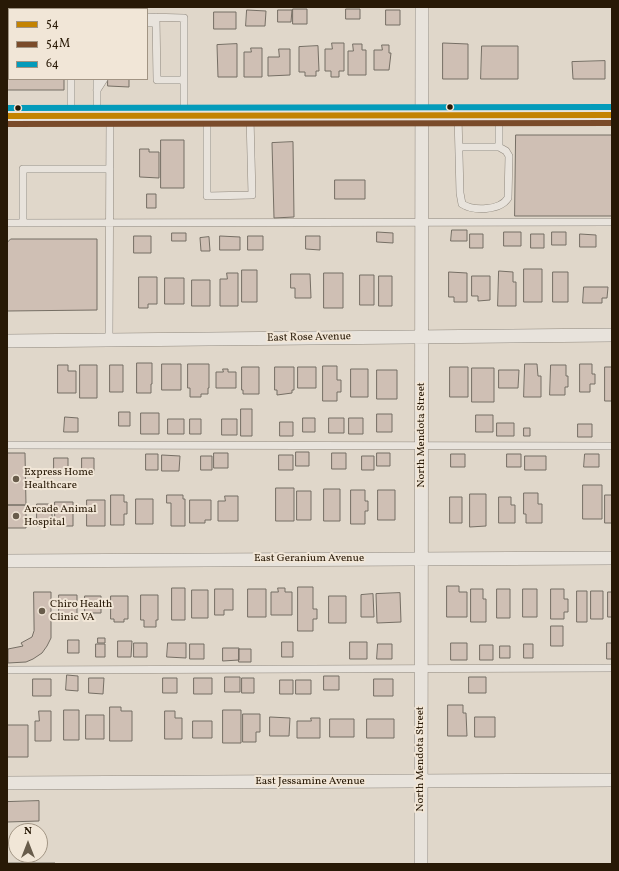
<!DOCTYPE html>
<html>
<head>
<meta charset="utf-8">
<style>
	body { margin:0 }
	#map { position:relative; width:619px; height:871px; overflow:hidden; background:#e0d7ca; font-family:Vollkorn,serif }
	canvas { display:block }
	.frame { position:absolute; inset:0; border:8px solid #281906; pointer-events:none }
	.legend { position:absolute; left:8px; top:8px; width:140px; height:72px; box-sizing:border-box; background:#f1e6d7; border:1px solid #a19483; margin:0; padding:5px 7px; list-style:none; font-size:12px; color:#281906 }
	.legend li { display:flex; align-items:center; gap:8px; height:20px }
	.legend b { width:20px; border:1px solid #a19483 }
	.north { position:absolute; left:8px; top:823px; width:40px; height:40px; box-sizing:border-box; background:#f1e6d7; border:1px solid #a19483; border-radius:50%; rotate:0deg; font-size:11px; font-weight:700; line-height:16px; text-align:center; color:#281906 }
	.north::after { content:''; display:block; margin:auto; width:14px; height:18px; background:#685c4b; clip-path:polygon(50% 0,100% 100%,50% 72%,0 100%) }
</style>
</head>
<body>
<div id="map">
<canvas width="619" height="871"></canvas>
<div class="frame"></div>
<ul class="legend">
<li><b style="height:5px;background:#c38302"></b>54</li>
<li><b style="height:5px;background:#7a4b2a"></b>54M</li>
<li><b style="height:5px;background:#049bba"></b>64</li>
</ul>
<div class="north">N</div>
</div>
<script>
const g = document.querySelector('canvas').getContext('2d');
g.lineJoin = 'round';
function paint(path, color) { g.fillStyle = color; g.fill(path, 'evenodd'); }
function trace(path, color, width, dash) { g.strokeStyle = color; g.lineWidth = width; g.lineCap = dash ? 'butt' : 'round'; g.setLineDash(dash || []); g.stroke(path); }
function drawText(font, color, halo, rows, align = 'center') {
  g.font = font + ' Vollkorn,serif'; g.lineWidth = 4; g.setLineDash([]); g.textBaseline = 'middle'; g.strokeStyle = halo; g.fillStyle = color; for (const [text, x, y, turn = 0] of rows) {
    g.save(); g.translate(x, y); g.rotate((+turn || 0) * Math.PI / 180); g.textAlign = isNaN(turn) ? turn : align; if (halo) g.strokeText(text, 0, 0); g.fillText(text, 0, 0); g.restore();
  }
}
const building = new Path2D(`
	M293,9H307V24H293Z
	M346,9H360V19H346Z
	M247,10L266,11L265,26H246Z
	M278,10H292L291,22H278Z
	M386,10H400V25H386Z
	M214,12H236V29H214Z
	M332,43H344V71H339V77H331V71H325V49H332Z
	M443,43L468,44V79H443Z
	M237,44V77H218L217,45Z
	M353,44H362V50H366V75H348V51H353Z
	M382,45H389V53H391L389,70H374V50H382Z
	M318,46L319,71H316V76H305V72H299V47Z
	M482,46H518V79H481Z
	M251,48H262V77H244V52H251Z
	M279,49H290V75L268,76V57H279Z
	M7,53H9V79H64V90H7Z
	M605,61V79H573L572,62Z
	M108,79H129V87L108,86Z
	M516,135H612V216H515Z
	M161,140H184V188H161Z
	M293,142L294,217L274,218L272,143Z
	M140,149H149V152H159V178L140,177Z
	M335,180H365V199H335Z
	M147,194H156V208H147Z
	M452,230H467V241H451Z
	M377,232L393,233V243L377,242Z
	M504,232H521V246H504Z
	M552,232H566V245H552Z
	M172,233H186V241H172Z
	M470,234H483V248H470Z
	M531,234H544V248H531Z
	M580,234L596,235V247H580Z
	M134,236H151V253H134Z
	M220,236L240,237V250H220Z
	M248,236H263V250H248Z
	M306,236H320V250L306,249Z
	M209,237L210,251H201L200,238Z
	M11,239H97V310L7,311V243Z
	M524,269H542V302H524Z
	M242,270H257V302H242Z
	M499,271L513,272V282H516V306H498Z
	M449,272L467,273V302H454V297H449Z
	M553,272H568V302H553Z
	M227,273H238V306H220V279H227Z
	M324,273H343V308H324Z
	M291,274H310L311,298H295V288H291Z
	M360,275H374V305H360Z
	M379,276H392V306H379Z
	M472,276H490V300L478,301V296H472Z
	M139,277H157V304H148V308H139Z
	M165,278H184V304H165Z
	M192,280H210V306H192Z
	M584,287H608L607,298H602V303H583Z
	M137,363H152V384H151V393H137Z
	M162,364H181V390H162Z
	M188,364H209V388H208V394H201V397H190V388H188Z
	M525,364H537L538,376H541V397H524Z
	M580,364H592V374H595V384H590V392H580Z
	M58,365H68V371H76V393H58Z
	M80,365H97V398H80Z
	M110,365H123V392H110Z
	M551,365H566V376H568V387H565V395H550Z
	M323,366H337V380H341V392H337V401H323Z
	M242,367H259V394H243V390H242Z
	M275,367H294V390H292V393L277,395V390H275Z
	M298,367H316V388H298Z
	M450,367H468V397H450Z
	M605,367H612V401H605Z
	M472,368H494V402H472Z
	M223,369H228V372H236V388H216V372H223Z
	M351,369H368V397H351Z
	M377,370H397V399H377Z
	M499,370H519L518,388H499Z
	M241,409H252V436H241Z
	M119,412H130V426H119Z
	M141,413H159V434H141Z
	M377,414H392V432H377Z
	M476,415H493V432H476Z
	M65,417L78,418V432H64Z
	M303,418H315V432H303Z
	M329,418H344V433H329Z
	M349,418H363V434H349Z
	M168,419H184V434H168Z
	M190,419H201V434H190Z
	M222,419H237V435H222Z
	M280,422H293V436H280Z
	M497,423H514V436H497Z
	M578,424H592V437H578Z
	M524,428H530V436H524Z
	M296,452H309V466H296Z
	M7,453H25L26,505H7Z
	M214,453H228V468H214Z
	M332,453H346V469H332Z
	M377,453H390V466H377Z
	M146,454H158V470H146Z
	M451,454H465V467H451Z
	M507,454H521V467H507Z
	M585,454H599V467H584Z
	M162,455L180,456L179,471H162Z
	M279,455H293V470H279Z
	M201,456H212V470H201Z
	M362,456H374V470H362Z
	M525,456H546V470H525Z
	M54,458H68V474H54Z
	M82,458H94V474H82Z
	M583,485H602V519H583Z
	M276,488H294V521H276Z
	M324,489H340V521H324Z
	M351,490H365V501H368V511H365V524H351Z
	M378,490H395V520H378Z
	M297,491H311V520H297Z
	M524,493H538V504H542V523H526V514H524Z
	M470,494H486V526L470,527Z
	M111,495H124V502H127V514H124V525H111Z
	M167,495H183V499H185V526H171V503H167Z
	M605,495H612V523H605Z
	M225,496H238V521H218V501H225Z
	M450,497H462V523H450Z
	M499,497H511V505H515V523H499Z
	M136,499H153V524H136Z
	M87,500H105V526H87Z
	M190,500H211V520H205V523H190Z
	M55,502H73V526H55Z
	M37,504H52V526H37Z
	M7,505H26V528H7Z
	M447,586H459V592H467V617H447Z
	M298,587H313V609H317V619H313V631H298Z
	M172,588H185V620H172Z
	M278,588H285V592H292V615H271V592H278Z
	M215,589H233V610H224V615H215Z
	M248,589H266V617H248Z
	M471,589H483V599H486V622H471Z
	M497,589H510V618H497Z
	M523,589H537V617H523Z
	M551,589H564V599H568V612H564V619H551Z
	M192,590H208V618H192Z
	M577,591H587V622H577Z
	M591,591H603V619H591Z
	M34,592H51V638L47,646L42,653L33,659L26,662L8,663V649L23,646L21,643L32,637L34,631Z
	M608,592H612V617H608Z
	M400,593L401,622L377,623L376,594Z
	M373,594L374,617H361V595Z
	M59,595H77V619H59Z
	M141,595H158V620H156V627H144V620H141Z
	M85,596H101V613H91V616H85Z
	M111,596H128V619H124V622H114V619H111Z
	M329,596H346V623H329Z
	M551,626H563V646H551Z
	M98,638H105V643H98Z
	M68,640H79V653H68Z
	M118,641H132L131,657H118Z
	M282,642H293V657H282Z
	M350,642H367V659H350Z
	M134,643H147V657H134Z
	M168,643H186V658L167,657Z
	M451,643H467V660H451Z
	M607,643H612V659H607Z
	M96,644H105V657H96Z
	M190,644H204V659H190Z
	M378,644H392V659H377Z
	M524,644H533V658H524Z
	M480,645H493V660H480Z
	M500,646H510V658H500Z
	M223,648H239V660L223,661Z
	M239,649H251V662H239Z
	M67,675L78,676V691L66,690Z
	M324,676H339V690H324Z
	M225,677H240V692H225Z
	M469,677H486V693H469Z
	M89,678H104L103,694L89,693Z
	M163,678H177V693H163Z
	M194,678H212V694H194Z
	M242,678H254V693H242Z
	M33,679H51V696H33Z
	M374,679H393V696H374Z
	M280,680H293V694H280Z
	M296,680H311V694H296Z
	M448,705H463V713H466L467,736H448Z
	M110,707H121V711H132V741H110Z
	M64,710H79V740H64Z
	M223,710H241V743H223Z
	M39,711H51V741H35V721H39Z
	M165,711H175V718H182V739H165Z
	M243,714H260V732H256V742H243Z
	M86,715H104V739H86Z
	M270,717L290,718L289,736H270Z
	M475,717H495V737H475Z
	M311,718H320V738H297V721H311Z
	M330,719H354V737H330Z
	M367,719H394V738H367Z
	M193,721H212V738H193Z
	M7,725H28V757H7Z
	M39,801V821L7,822V802Z
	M7,863H55V864H7Z`);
paint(building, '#cfbfb4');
trace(building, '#756e64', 1);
const service = new Path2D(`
	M7,7H94
	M147,17L184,18V115
	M156,17L157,80H184
	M147,23H156
	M7,31H9
	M97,79V115
	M97,90L104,79
	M71,115V79
	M207,116V196L252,195L250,117
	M458,116L460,193L462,204C473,211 500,211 508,198L509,156L506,151L499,147
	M459,147H499V116
	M7,223L612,222
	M23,223V169H110
	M109,340L110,116
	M7,445L612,446
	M7,670L612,668`);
const minor = new Path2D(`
	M7,341L612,335
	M7,561L612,558
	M7,783L612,780
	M421,864L422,7`);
const secondary = new Path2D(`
	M7,116L612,115`);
trace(service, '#8f887e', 8);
trace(minor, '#8f887e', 14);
trace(secondary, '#756e64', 20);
trace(service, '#e8e3dc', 7);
trace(minor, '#e8e3dc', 13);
trace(secondary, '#e8e3dc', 19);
trace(new Path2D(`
	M7,116L612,115`), '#c38302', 6);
trace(new Path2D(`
	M7,124L612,123`), '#7a4b2a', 6);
trace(new Path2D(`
	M7,108L612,107`), '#049bba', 6);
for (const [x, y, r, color] of [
	[450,107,3.5,"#281906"],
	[18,108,3.5,"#281906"],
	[16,479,4,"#685c4b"],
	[16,516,4,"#685c4b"],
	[42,611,4,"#685c4b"]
]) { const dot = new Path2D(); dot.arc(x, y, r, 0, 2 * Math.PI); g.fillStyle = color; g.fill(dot); trace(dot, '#f1e6d7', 1.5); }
drawText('11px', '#281906', '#f1e6d7', [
	["East Rose Avenue",309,338,-1],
	["North Mendota Street",422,435,-90],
	["East Geranium Avenue",309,559],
	["North Mendota Street",421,759,-90],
	["East Jessamine Avenue",310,782]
]);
drawText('11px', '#281906', '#f1e6d7', [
	["Express Home",24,473],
	["Healthcare",24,486],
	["Arcade Animal",24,510],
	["Hospital",24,523],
	["Chiro Health",50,605],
	["Clinic VA",50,618]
], 'left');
</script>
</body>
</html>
